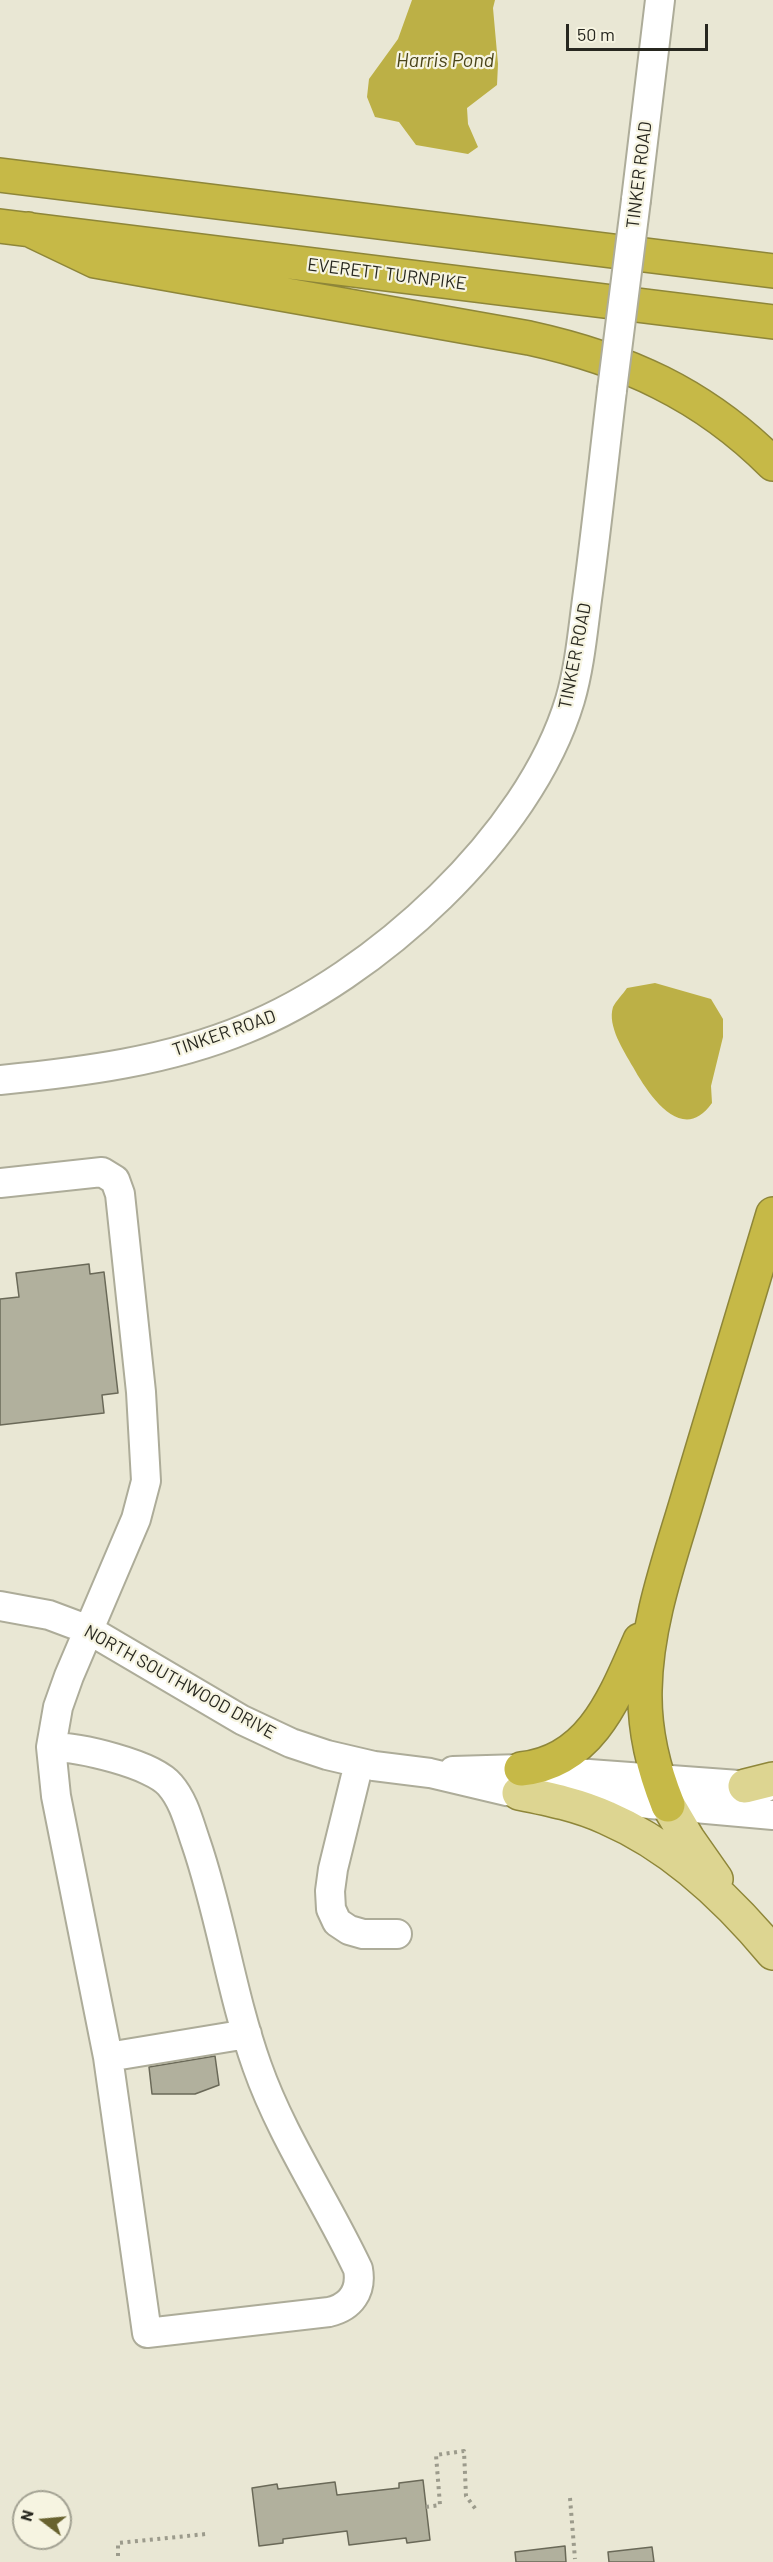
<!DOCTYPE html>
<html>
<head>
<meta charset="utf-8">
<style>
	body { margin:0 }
	#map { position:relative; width:773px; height:2562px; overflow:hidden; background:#e9e7d4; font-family:Barlow,sans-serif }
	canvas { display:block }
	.north { position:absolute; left:12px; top:2490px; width:60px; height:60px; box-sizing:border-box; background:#f6f4e1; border:2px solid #a3a293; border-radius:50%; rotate:286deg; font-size:16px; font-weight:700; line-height:24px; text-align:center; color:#27271f }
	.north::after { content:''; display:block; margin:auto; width:21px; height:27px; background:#68622f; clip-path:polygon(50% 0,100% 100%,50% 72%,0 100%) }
	.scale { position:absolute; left:566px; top:24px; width:142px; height:27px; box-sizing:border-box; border:3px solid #27271f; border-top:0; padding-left:8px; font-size:18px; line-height:21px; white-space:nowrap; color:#27271f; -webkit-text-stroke:4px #f6f4e1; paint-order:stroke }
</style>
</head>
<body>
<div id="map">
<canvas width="773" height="2562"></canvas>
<div class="north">N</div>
<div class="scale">50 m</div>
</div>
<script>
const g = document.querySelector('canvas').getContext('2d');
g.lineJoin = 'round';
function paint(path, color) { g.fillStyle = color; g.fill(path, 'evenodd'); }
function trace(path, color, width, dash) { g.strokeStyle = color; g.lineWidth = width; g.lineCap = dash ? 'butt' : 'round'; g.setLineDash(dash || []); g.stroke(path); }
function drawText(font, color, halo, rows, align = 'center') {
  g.font = font + ' Barlow,sans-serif'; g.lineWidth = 4.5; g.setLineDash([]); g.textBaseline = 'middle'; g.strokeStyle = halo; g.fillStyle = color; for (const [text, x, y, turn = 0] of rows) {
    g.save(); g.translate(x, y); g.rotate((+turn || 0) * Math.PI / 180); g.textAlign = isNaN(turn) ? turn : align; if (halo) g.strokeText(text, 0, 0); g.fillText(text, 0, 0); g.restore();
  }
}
paint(new Path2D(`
	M412,0H495L493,8L498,64L497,85L467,108L468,124L478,147L468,154L416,145L399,122L375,117L367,97L369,79L398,39Z
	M655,983L711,999L723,1019V1037L711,1086L712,1103C682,1146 648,1094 633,1067C624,1051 607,1026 613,1007C616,1001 623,994 627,988Z`), '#bcb046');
const building = new Path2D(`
	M89,1264L90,1274L104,1272L118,1393L102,1395L104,1413L0,1425V1299L19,1297L16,1273Z
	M215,2056L219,2085L195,2094H152L149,2067Z
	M423,2480L430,2540L407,2543L406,2538L349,2545L347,2531L283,2539V2543L259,2546L252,2488L277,2484L278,2489L335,2482L337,2495L399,2488V2483Z
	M565,2546L566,2562H516L515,2552Z
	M652,2547L654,2562H609L608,2552Z`);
paint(building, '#b1b09d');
trace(building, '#6a6958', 1.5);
const minor = new Path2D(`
	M636,200L660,0
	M0,1080C82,1072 168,1061 245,1029C374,977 529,837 570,700C580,666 583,628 588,592C597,525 604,457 612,390
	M0,1183L102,1172L115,1180L120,1194L141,1392L146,1481L136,1519L69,1676L58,1707L51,1747L56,1796L108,2057L147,2333L329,2312C351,2307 362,2291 358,2269C326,2201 282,2137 257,2066C231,1993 221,1916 196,1843C189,1823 184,1801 170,1785C153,1764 79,1747 51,1747
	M0,1606L49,1615L89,1630L242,1720L291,1743L327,1755L374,1766L430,1773L506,1791L773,1815
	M359,1763L333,1869L330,1891L331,1909L337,1922L349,1930L363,1934H397
	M453,1771L521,1769L766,1787
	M108,2057L247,2034`);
const major = new Path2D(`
	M745,1786L773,1779
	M519,1793C549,1799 579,1805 607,1818C672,1846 729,1900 773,1953
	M668,1805L688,1839L716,1879`);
const highway = new Path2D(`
	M0,175L773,271
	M0,226L773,322
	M28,229L95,261L529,338C625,359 703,394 773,464
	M521,1769C591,1762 615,1697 640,1640
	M668,1805C653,1768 644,1730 645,1690C646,1621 672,1553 691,1487C719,1396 746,1305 773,1214`);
trace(minor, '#adac99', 32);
trace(major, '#8e8639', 36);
trace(highway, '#8e8639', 36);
trace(new Path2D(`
	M570,2498L575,2559
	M426,2507L440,2505L436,2455L464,2451L466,2496L477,2511
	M118,2556V2543L206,2534`), '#9c9b8c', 4, [3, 4.5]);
trace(minor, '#fff', 28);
trace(major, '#ddd591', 33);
trace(highway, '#c6b947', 33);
const minorBridge = new Path2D(`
	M612,390L636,200`);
trace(minorBridge, '#adac99', 32, []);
trace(minorBridge, '#fff', 28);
drawText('18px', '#27271f', '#f6f4e1', [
	["TINKER ROAD",639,175,-83],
	["EVERETT TURNPIKE",387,274,7],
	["TINKER ROAD",575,656,-79],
	["TINKER ROAD",224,1033,-19],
	["NORTH SOUTHWOOD DRIVE",180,1682,29]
]);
drawText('italic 20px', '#4a4419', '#f6f4e1', [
	["Harris Pond",445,60]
]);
</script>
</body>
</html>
